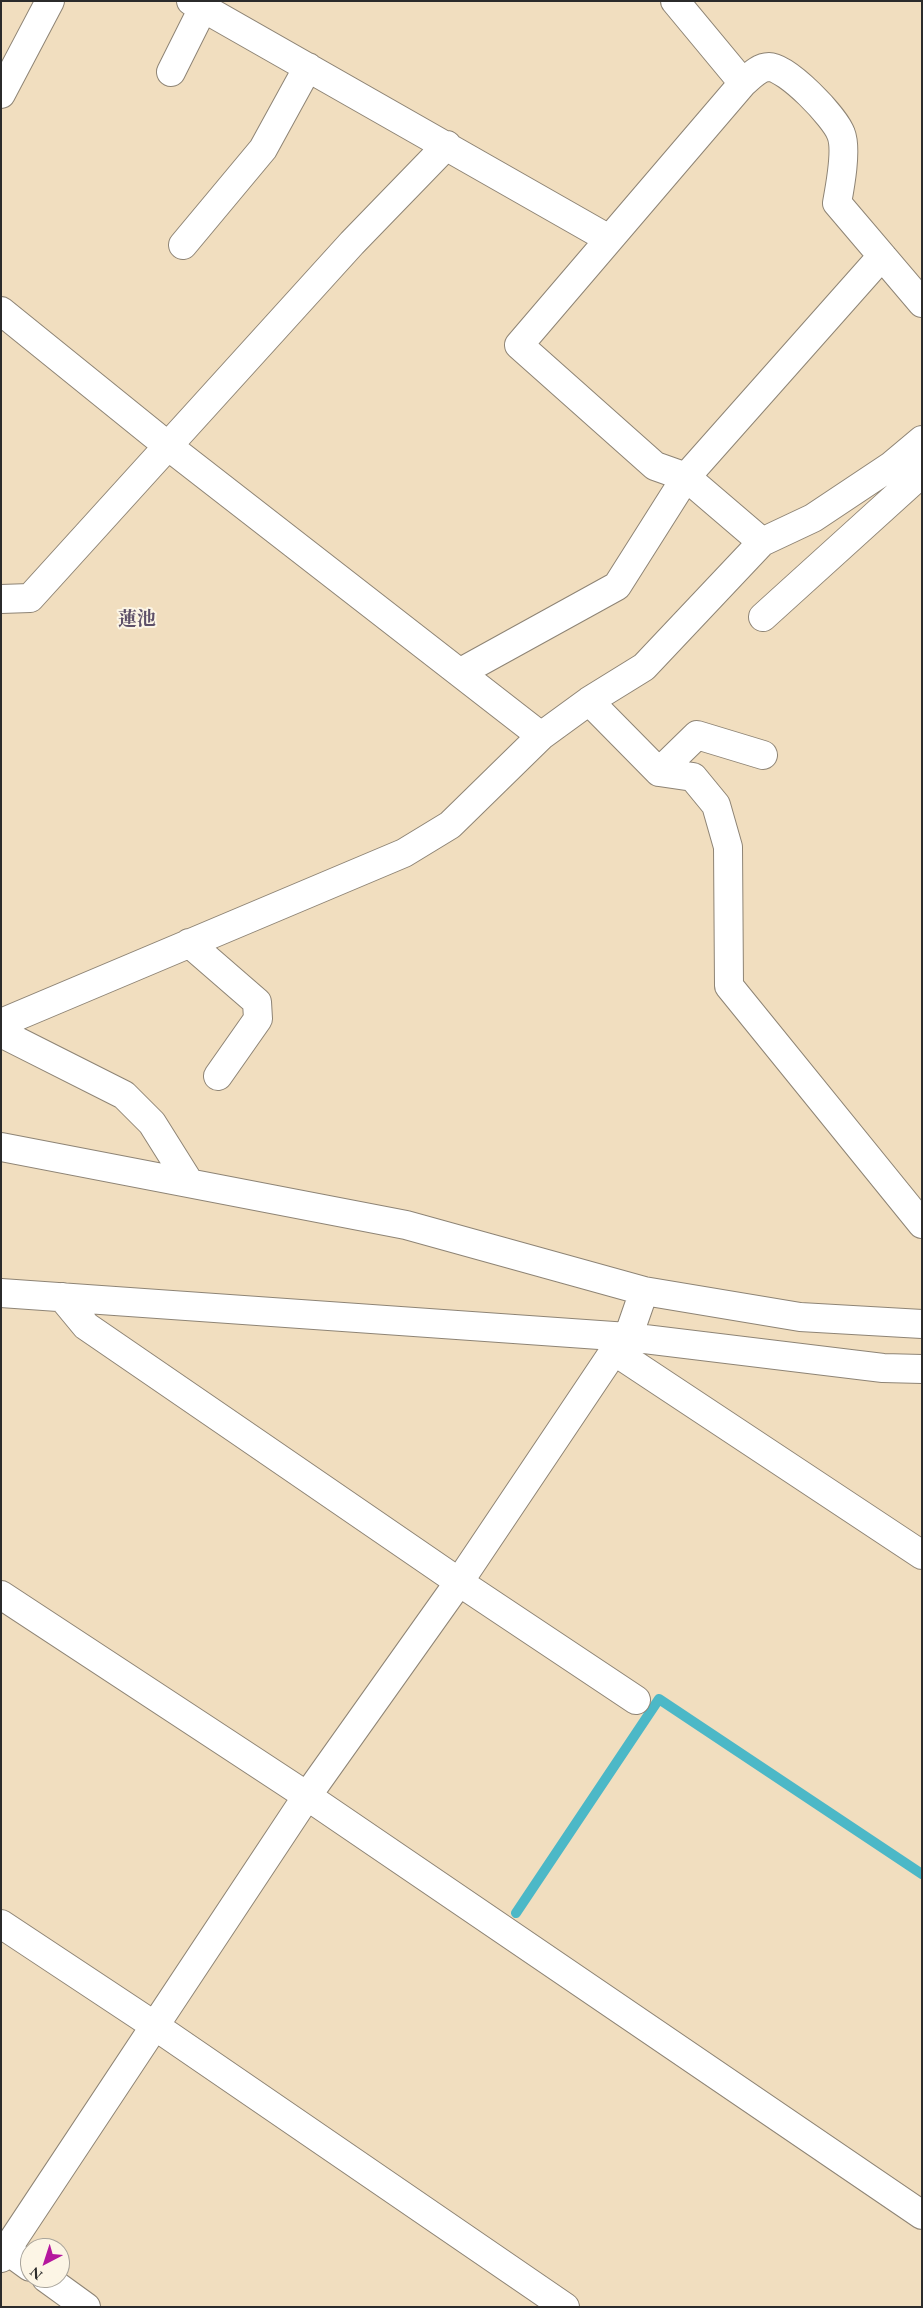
<!DOCTYPE html>
<html>
<head>
<meta charset="utf-8">
<style>
	body { margin:0 }
	#map { position:relative; width:923px; height:2308px; overflow:hidden; background:#f1debf; font-family:"EB Garamond",serif }
	canvas { display:block }
	.frame { position:absolute; inset:0; border:2px solid #2b2b2b; pointer-events:none }
	.north { position:absolute; left:20px; top:2238px; width:50px; height:50px; box-sizing:border-box; background:#fcf5e5; border:1px solid #a8a49b; border-radius:50%; rotate:220deg; font-size:14px; font-weight:700; line-height:20px; text-align:center; color:#2b2b2b }
	.north::after { content:''; display:block; margin:auto; width:18px; height:22px; background:#b5179e; clip-path:polygon(50% 0,100% 100%,50% 72%,0 100%) }
</style>
</head>
<body>
<div id="map">
<canvas width="923" height="2308"></canvas>
<div class="frame"></div>
<div class="north">N</div>
</div>
<script>
const g = document.querySelector('canvas').getContext('2d');
g.lineJoin = 'round';
function trace(path, color, width, dash) { g.strokeStyle = color; g.lineWidth = width; g.lineCap = dash ? 'butt' : 'round'; g.setLineDash(dash || []); g.stroke(path); }
function drawText(font, color, halo, rows, align = 'center') {
  g.font = font + ' "EB Garamond","Noto Serif JP",serif'; g.lineWidth = 4; g.setLineDash([]); g.textBaseline = 'middle'; g.strokeStyle = halo; g.fillStyle = color; for (const [text, x, y, turn = 0] of rows) {
    g.save(); g.translate(x, y); g.rotate((+turn || 0) * Math.PI / 180); g.textAlign = isNaN(turn) ? turn : align; if (halo) g.strokeText(text, 0, 0); g.fillText(text, 0, 0); g.restore();
  }
}
trace(new Path2D(`
	M516,1913L659,1699L922,1874`), '#4cb8c7', 10);
const minor = new Path2D(`
	M191,1L609,239
	M675,1L743,83C751,76 759,67 769,67C787,67 835,117 841,134C847,149 840,187 837,203L922,303
	M171,72L203,8
	M743,83L519,345L655,466L686,477L762,542
	M1,94L50,1
	M183,245L263,149L308,67
	M1,311L168,446L541,736
	M1,599L30,598L352,243L447,145
	M763,617L922,473
	M461,672L617,586L686,477L882,256
	M589,701L659,772L693,777L716,805L728,847L729,986L922,1224
	M659,772L697,735L763,755
	M189,943L257,1002L258,1019L218,1076
	M1,1023L404,853L450,825L541,736L589,701L644,667L762,542L813,518L891,466L922,440
	M1,1033L124,1095L152,1123L189,1182
	M1,1147L406,1225L644,1291L800,1317L922,1324
	M1,1293L628,1337L883,1368L922,1369
	M62,1297L86,1326L459,1582L636,1700
	M614,1351L922,1555
	M1,1595L307,1796L922,2215
	M1,1924L155,2026L565,2307
	M1,2246L30,2267
	M1,2258L307,1796L459,1582L614,1351L628,1337L644,1291
	M46,2278L86,2307`);
trace(minor, '#8e8475', 30);
trace(minor, '#fff', 28);
drawText('bold 19px', '#5e5068', '#fcf5e5', [
	["蓮池",137,620]
]);
</script>
</body>
</html>
